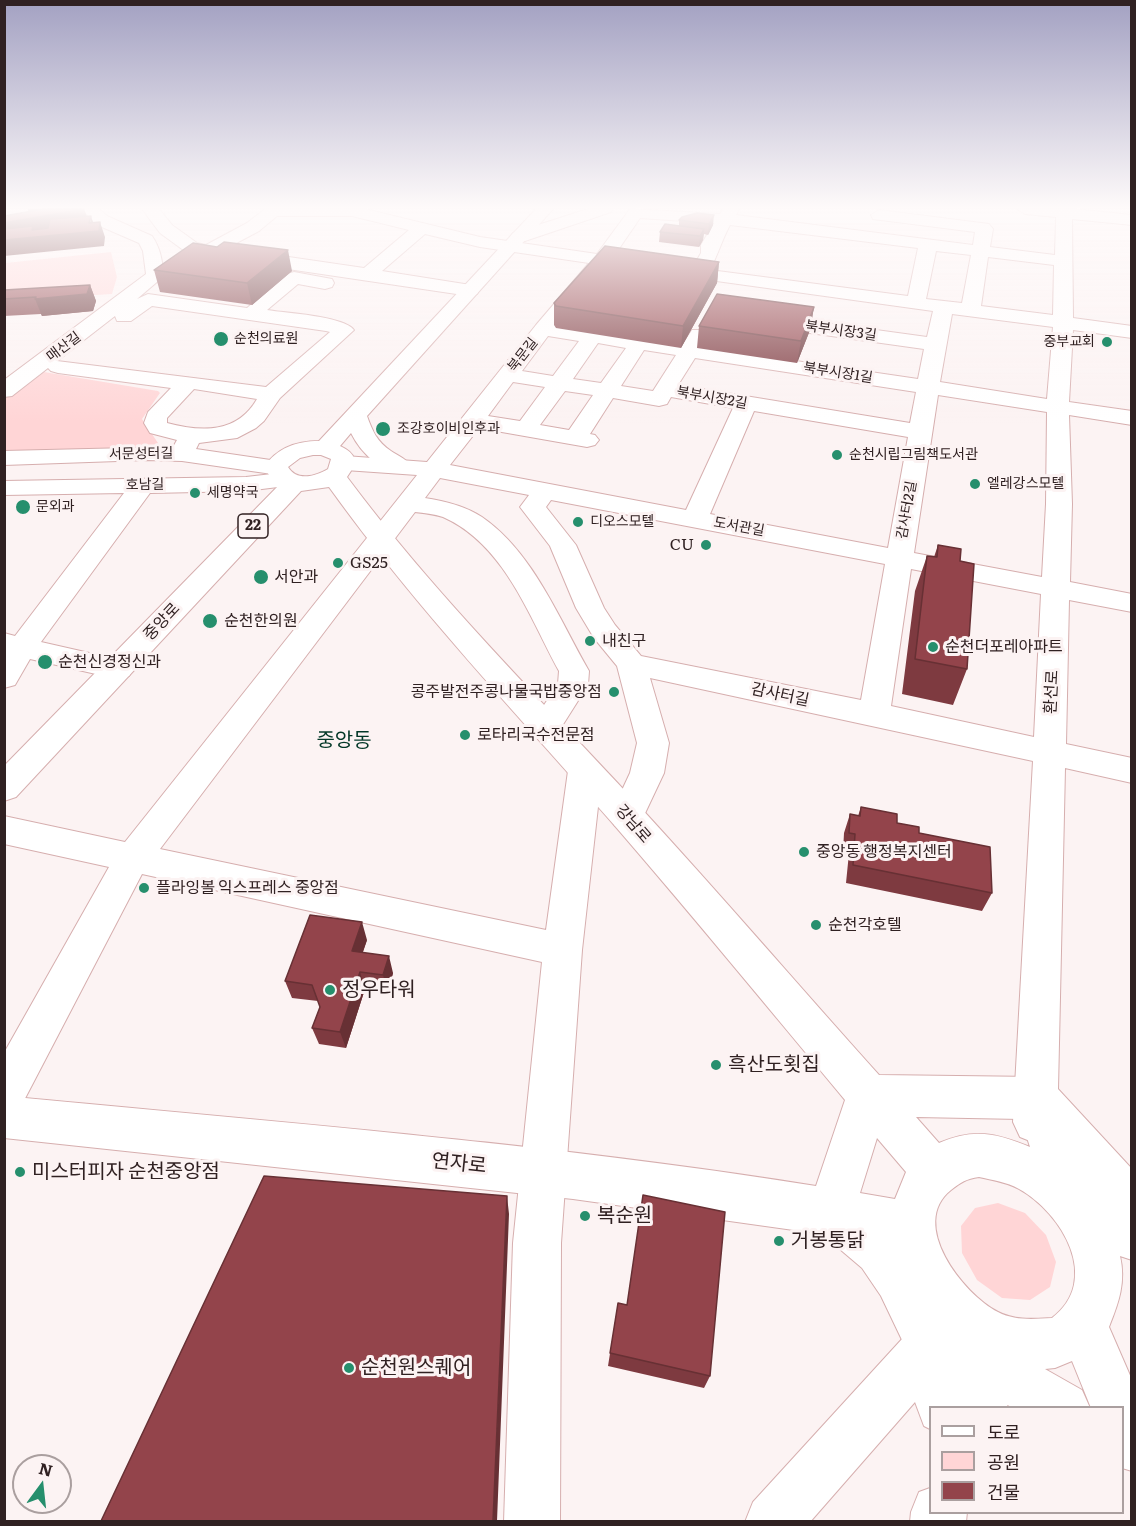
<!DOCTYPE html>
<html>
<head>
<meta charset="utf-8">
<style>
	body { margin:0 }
	#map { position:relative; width:1136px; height:1526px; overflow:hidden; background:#fcf3f3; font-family:Literata,"Noto Sans KR",serif }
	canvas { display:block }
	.frame { position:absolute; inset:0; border:6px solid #302122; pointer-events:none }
	.legend { position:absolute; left:929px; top:1406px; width:195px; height:108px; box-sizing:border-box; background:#fcf3f3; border:2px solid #aa9f9f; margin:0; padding:8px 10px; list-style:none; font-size:18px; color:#302122 }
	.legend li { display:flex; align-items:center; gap:12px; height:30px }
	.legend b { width:30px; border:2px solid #aa9f9f }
	.north { position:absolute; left:12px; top:1454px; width:60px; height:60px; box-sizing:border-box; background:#fcf3f3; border:2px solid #aa9f9f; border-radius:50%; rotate:15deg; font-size:16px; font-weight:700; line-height:24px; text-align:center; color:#302122 }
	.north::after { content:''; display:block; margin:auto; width:21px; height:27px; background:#268f6d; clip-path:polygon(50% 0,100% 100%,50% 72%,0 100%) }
</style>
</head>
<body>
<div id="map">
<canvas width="1136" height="1526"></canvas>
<div class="frame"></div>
<ul class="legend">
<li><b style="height:8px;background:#fff"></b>도로</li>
<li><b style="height:16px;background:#ffd5d6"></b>공원</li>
<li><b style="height:16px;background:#93444b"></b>건물</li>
</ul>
<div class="north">N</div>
</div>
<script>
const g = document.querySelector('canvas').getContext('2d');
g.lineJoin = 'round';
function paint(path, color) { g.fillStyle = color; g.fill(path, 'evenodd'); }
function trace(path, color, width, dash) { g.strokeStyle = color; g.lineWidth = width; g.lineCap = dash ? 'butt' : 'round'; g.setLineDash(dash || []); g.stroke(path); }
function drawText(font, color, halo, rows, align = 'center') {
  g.font = font + ' Literata,"Noto Sans KR",serif'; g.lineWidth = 6; g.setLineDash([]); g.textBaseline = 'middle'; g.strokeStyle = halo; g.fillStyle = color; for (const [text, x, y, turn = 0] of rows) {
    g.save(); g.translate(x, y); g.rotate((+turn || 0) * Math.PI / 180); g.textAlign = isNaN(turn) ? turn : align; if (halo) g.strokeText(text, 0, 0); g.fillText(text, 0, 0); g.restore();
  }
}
paint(new Path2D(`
	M111,252L117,277L112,294L5,301V263Z
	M38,371L158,391L160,393L142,419L158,443L151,447L5,453V397Z
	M998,1203L1025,1213L1046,1235L1056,1262L1050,1287L1030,1300L1002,1298L977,1280L962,1253L961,1226L975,1208Z`), '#ffd5d6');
const minor = new Path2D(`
	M82,209H99L107,216L152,236C161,249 162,261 164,276L137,299L148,294L247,308L287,274L294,272L332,279L334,283L332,287L325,289L298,284L267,310C285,313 344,316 354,330L280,398L264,421L256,428L237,438L199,443L196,449L284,462L287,467L284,472L279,473L294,475L297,480L294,485L246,491L150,493L41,642L129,662L133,669L129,676L118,679L30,659L15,685L4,688V633L15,636L124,493L4,495V481L246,477L272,474L182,461L146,460L4,465V451L173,447L177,440L150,433L144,423L148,412L171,388L58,373L51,371L48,368L12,396L4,397V380L146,274L143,251L139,243L95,224ZM152,306L326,331L330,332L266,387L57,361L115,316L117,321H131ZM194,389L257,399C237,434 201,432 167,423V418Z
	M142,209H159L172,225L197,243L206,245L247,223L265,209H365L480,237L597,254L630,209L720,214L723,209H739L736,215L973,245L975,232L873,219L871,215L879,210L989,224L993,229L990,247L1055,255L1056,217L1025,214L1017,209H1074L1132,215V225L1072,219L1073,318L1132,326V338L1073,330L1069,402L1132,411V425L1069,415L1072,504L1070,582L1132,594V612L1069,600L1066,744L1132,758V783L1065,768L1058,1089L1132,1169V1229L1116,1222L1091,1190L1046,1139L1035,1143L1020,1137L1013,1122L1033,761L650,678L669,743L664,773L639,826L627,829L615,826L610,816L630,773L637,743L617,666L594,638L576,608L550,546L520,507L529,495L440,478L425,498C445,501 465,506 482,517C533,552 559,619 589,671L588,685L557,734L546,737L535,734L530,726L558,684L559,671C529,616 504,544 443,517C434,514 424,513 415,512L160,849L546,930L568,771L573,762L585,759L597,762L602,771L582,950L561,1243L560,1522H504L513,1243L542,962L142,874L19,1110L4,1116V1053L109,867L4,844V816L125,842L417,475L345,470L336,468L333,463L336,458L345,456L427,462L536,325L589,263L480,247L425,234L382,271L477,286L479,290L477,294L470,296L200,256L186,252L160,233ZM277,216H352L409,230L364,268L227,248L259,231ZM640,218L714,223L701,245V253L693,267L672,265L666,266L663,270L666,274L933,311L927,337L767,315L760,317L757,321L760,325L767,327L924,349L918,379L701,347L709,334L706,330H692L683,344L557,325L607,266H624L627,262L624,258L614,256ZM730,225L918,248L908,296L710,270C718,254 722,240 730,225ZM936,251L971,255L962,303L926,299ZM988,257L1054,265L1053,315L981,306ZM952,314L1053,327L1047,399L940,382ZM548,336L579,341L553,376L522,371ZM598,343L626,348L601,383L573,379ZM644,350L676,355L653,391L621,386ZM695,358L916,392L910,423L678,385ZM513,382L545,387L520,421L488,416ZM565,391L593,395L569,430L540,425ZM938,395L1047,412L1046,504L1042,577L914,553ZM671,397L733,408L686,510L450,465L479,428L587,447L595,445L599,440L595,435L590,434L613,398L659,406L667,404ZM754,411L908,437L888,548L710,514ZM551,500L885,564L861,700L641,656L615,625L604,608L576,545L546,507ZM911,569L1041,594L1034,737L891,706Z
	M588,209H613L611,212L525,241H513L510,237L513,233Z
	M947,1309L965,1316L972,1334L965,1352L958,1356L962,1377L995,1344L1013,1337L1031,1344L1038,1362L1031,1380L1005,1408H930V1429L924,1426L915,1402L810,1522H745L753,1502L913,1327L929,1316Z
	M930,1488V1512H967L966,1522H910L911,1512L919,1492Z`);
const major = new Path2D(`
	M536,209H553L367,416C372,430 377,442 391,451C398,456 405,458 410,465L407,470C383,476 361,453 351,433L340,446C357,454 358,462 347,477C435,595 540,699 640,807C721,895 799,986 879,1075L1036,1077L1051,1083L1079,1158L1110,1191L1132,1207V1260L1120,1256C1126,1282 1119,1302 1109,1327L1132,1380V1471L1122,1468V1408H1091L1072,1361L1055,1368L1045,1369L1082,1390L1090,1408H1014L913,1363L881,1296L862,1268L822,1234L573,1199L4,1138V1096C275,1122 547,1143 816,1186L845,1100C769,1009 693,916 615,826C518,715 415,607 329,487L301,491L16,797L4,801V766L279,485L273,481L264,467C277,448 296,441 319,441ZM313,455H321L331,459L328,469C316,476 297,482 288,467L300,458ZM916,1117L1021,1119L1030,1147C996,1133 974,1128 939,1143ZM877,1138L906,1172L895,1199L860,1193ZM979,1177C992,1180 1007,1182 1019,1189C1062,1213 1102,1280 1052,1318C1034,1319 1015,1321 998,1312C963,1294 908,1224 951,1190C961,1182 966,1179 979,1177Z`);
trace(minor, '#d6aeae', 2);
trace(major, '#d6aeae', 2);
paint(minor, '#fff');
paint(major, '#fff');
paint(new Path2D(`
	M682,217L713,225L708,235L704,234L703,240L699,247L659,242L660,232L679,226V220Z
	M217,247L292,271L252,305L160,292L154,270Z
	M719,262L717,283L681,348L556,328L554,325V303Z
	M90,285L96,301L93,311L42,316L41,314L4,316V290Z
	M814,307L810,330L797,363L697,348L699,326Z
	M938,545L960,561L967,669L953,705L902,694L915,591L927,556L934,557Z
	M861,807L919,833L992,893L982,911L846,883L849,853L843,852L844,833L850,814L858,816Z
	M367,940L363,952L393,973L388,992L365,989L346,1048L319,1044L312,1028L320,1007L318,1001L292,998L285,981Z
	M618,1303L710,1376L704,1388L608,1366Z`), '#7e3a40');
paint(new Path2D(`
	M28,209H58L29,214Z
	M84,209L90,224L91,216L96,231L100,222L105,237L104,246L4,256V223Z
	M714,215L713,225L708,235L709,224Z
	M704,229L703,240L699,247L700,236Z
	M288,250L292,271L252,305L247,283Z
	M719,262L717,283L681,348L683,326Z
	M90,285L96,301L93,311L42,316L35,299Z
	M814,307L810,330L797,363L801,341Z
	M362,922L367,940L357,968L352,951Z
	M389,956L393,973L388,992L383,975Z
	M360,972L365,989L346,1048L340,1032Z
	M507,1196L509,1214L497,1521H493Z`), '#673034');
const building = new Path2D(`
	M43,209H84L4,223V216Z
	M697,213L714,215L709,224L679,220L682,217Z
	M91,216L89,223L100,222L99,231L4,240V229L33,226L32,230L48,228L50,219Z
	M665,224L704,229L700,236L660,232Z
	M224,242L288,250L247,283L154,270L193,243L217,247Z
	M605,246L719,262L683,326L556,306L554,303Z
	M90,285L87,294L35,299L36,297L4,299V290Z
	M717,294L814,307L801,341L699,326Z
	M938,545L961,549L960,561L974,564L967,669L915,659L927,556L937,557Z
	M861,807L897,814V823L919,827V833L990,847L992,893L853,865L855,834L849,833L850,814L860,816Z
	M310,915L362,922L352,951L389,956L383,975L360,972L340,1032L312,1028L320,1007L312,985L285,981Z
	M264,1176L507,1196L493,1521H101Z
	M643,1195L725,1212L710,1376L610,1353L618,1303L627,1305Z`);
paint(building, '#93444b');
trace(building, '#673034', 1.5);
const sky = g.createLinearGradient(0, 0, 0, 423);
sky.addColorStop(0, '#a3a1c2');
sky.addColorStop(0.49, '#fefafa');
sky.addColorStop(1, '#fefafa00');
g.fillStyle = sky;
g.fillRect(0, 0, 1136, 423);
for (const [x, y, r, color] of [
	[221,339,8,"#268f6d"],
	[1107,342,6,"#268f6d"],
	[383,429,8,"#268f6d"],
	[837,455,6,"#268f6d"],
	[975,484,6,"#268f6d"],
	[195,493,6,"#268f6d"],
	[23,507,8,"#268f6d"],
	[578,522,6,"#268f6d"],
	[706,545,6,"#268f6d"],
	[338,563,6,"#268f6d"],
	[261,577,8,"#268f6d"],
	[210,621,8,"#268f6d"],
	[590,641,6,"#268f6d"],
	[933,647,6,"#268f6d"],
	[45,662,8,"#268f6d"],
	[614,692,6,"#268f6d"],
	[465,735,6,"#268f6d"],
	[804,852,6,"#268f6d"],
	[144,888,6,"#268f6d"],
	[816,925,6,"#268f6d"],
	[330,990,6,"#268f6d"],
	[716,1065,6,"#268f6d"],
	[20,1172,6,"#268f6d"],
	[585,1216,6,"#268f6d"],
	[779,1241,6,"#268f6d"],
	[349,1368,6,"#268f6d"]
]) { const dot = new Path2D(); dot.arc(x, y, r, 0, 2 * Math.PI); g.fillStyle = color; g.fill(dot); trace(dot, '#fcf3f3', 2); }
drawText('14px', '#302122', '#fcf3f3', [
	["북부시장3길",841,331,8],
	["매산길",64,347,-37],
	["북문길",523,355,-52],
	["북부시장1길",838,373,9],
	["북부시장2길",712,398,10],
	["서문성터길",141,454,-1],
	["호남길",145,485,-1],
	["감사터2길",907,510,-80],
	["도서관길",739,527,10]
]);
drawText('14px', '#302122', '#fcf3f3', [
	["순천의료원",234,339],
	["중부교회",1095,342,"right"],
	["조강호이비인후과",397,429],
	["순천시립그림책도서관",849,455],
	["엘레강스모텔",987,484],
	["세명약국",207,493],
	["문외과",36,507],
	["디오스모텔",590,522]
], 'left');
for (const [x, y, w] of [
	[253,526,30]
]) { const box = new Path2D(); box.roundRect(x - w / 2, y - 12, w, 24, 4.5); g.fillStyle = '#fcf3f3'; g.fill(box); trace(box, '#302122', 1.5); }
drawText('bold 15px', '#302122', null, [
	["22",253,526]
]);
drawText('16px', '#302122', '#fcf3f3', [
	["CU",694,545,"right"],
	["GS25",350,563],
	["서안과",274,577],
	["순천한의원",224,621],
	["내친구",602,641],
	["순천더포레아파트",945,647],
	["순천신경정신과",58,662],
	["콩주발전주콩나물국밥중앙점",602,692,"right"],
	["로타리국수전문점",477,735],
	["중앙동 행정복지센터",816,852],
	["플라잉볼 익스프레스 중앙점",156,888],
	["순천각호텔",828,925]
], 'left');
drawText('16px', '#302122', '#fcf3f3', [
	["중앙로",162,622,-47],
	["환선로",1052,692,-87],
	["감사터길",780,695,12],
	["강남로",633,824,49]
]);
drawText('20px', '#023727', '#fcf3f3', [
	["중앙동",344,741]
]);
drawText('20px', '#302122', '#fcf3f3', [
	["정우타워",342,990],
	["흑산도횟집",728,1065],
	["미스터피자 순천중앙점",32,1172],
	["복순원",597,1216],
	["거봉통닭",791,1241],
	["순천원스퀘어",361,1368]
], 'left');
drawText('20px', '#302122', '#fcf3f3', [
	["연자로",459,1164,6]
]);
</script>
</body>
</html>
